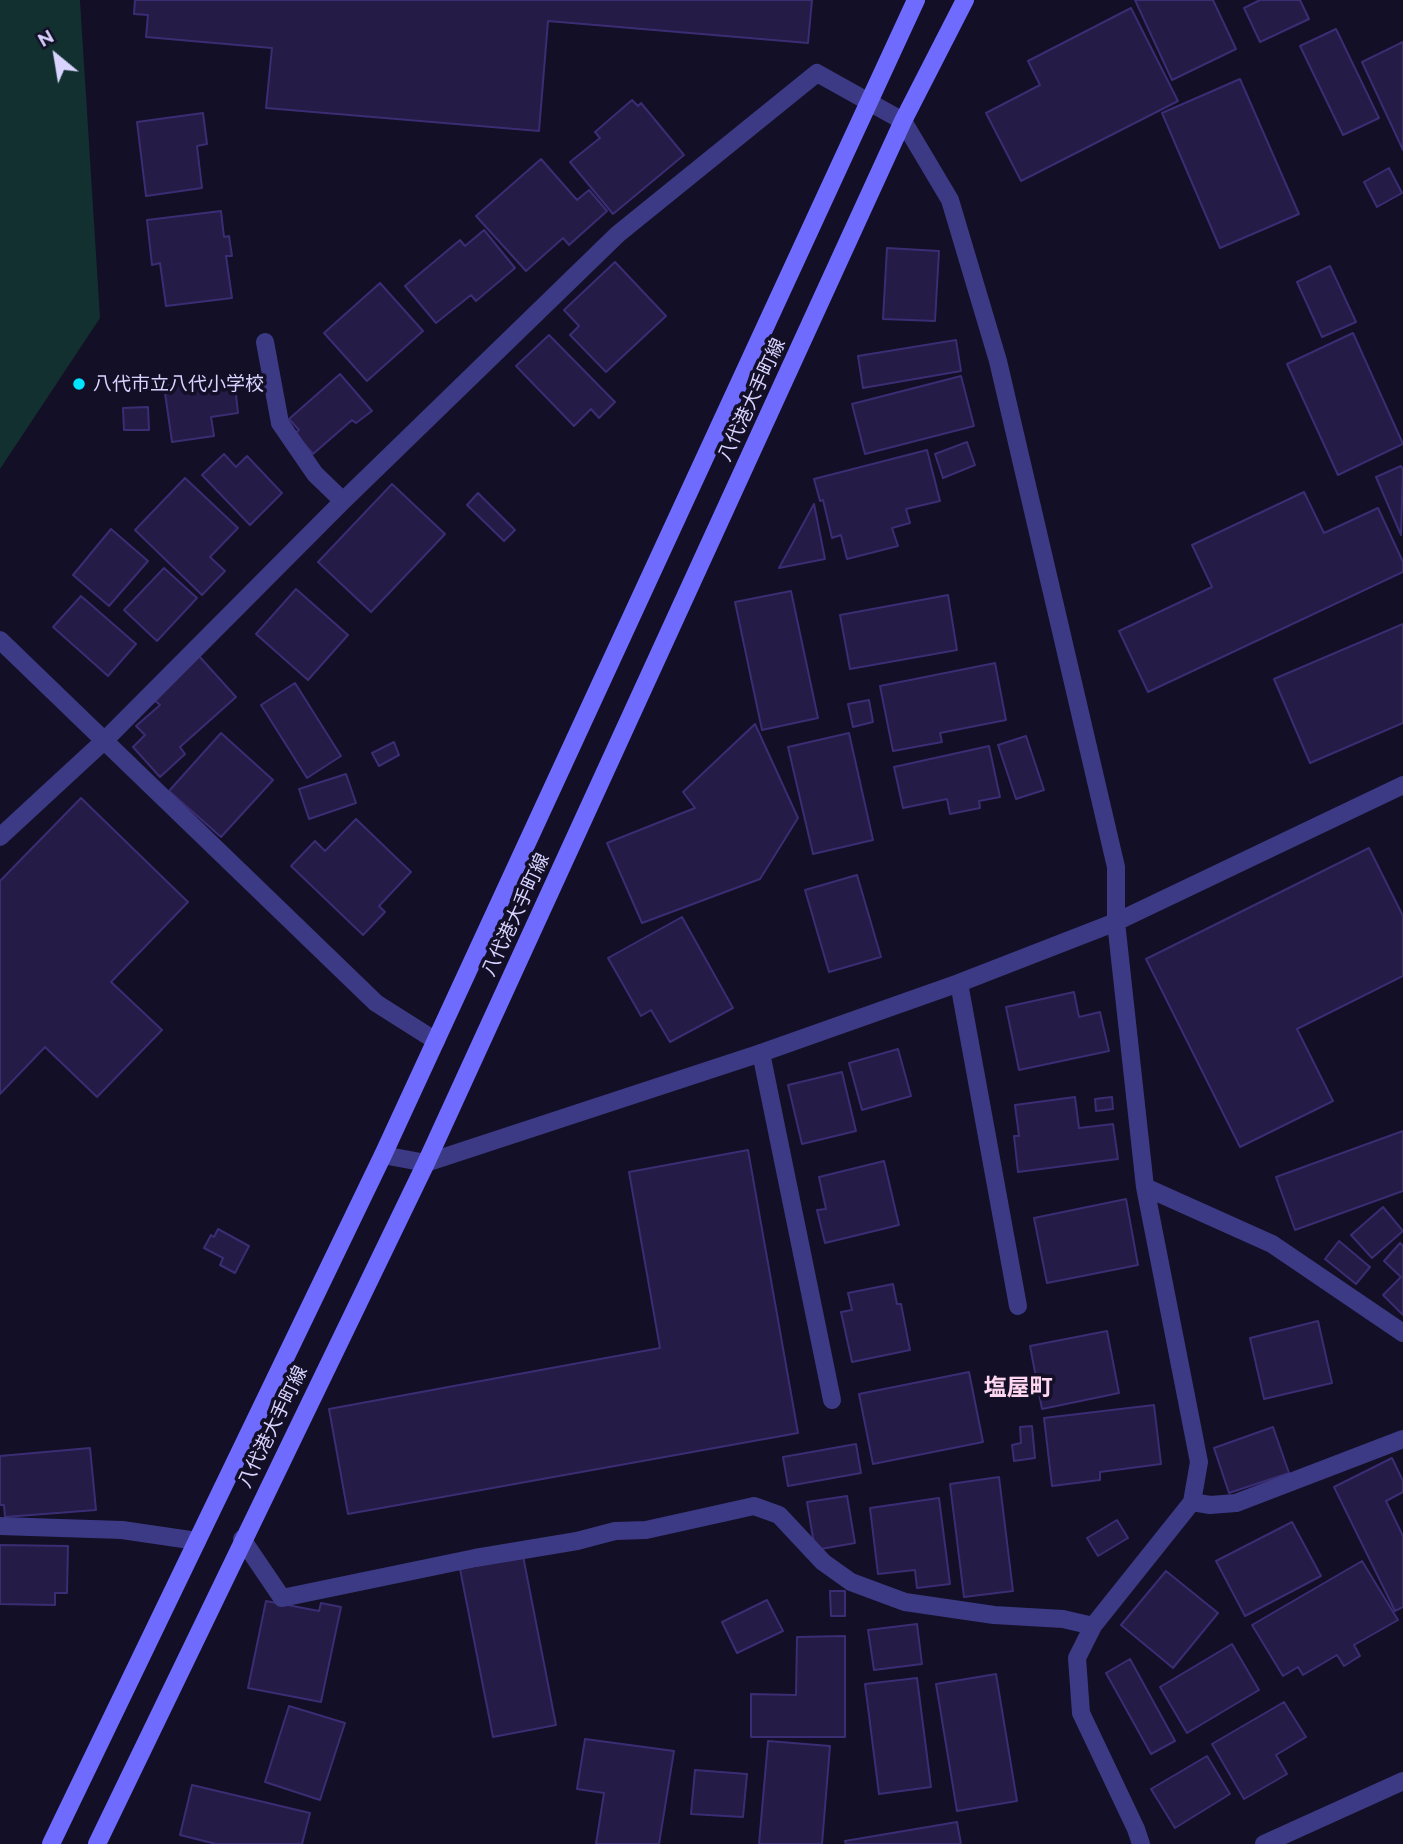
<!DOCTYPE html>
<html>
<head>
<meta charset="utf-8">
<style>
	body { margin:0 }
	#map { position:relative; width:1403px; height:1844px; overflow:hidden; background:#130f26; font-family:Raleway,sans-serif }
	canvas { display:block }
	.north { position:absolute; left:21px; top:21px; width:70px; height:70px; -webkit-text-stroke:5px #130f26; paint-order:stroke; rotate:330deg; font-size:19px; font-weight:700; line-height:28px; text-align:center; color:#d9d4ff }
	.north::after { content:''; display:block; margin:auto; width:24px; height:32px; background:#d9d4ff; clip-path:polygon(50% 0,100% 100%,50% 72%,0 100%) }
</style>
</head>
<body>
<div id="map">
<canvas width="1403" height="1844"></canvas>
<div class="north">N</div>
</div>
<script>
const g = document.querySelector('canvas').getContext('2d');
g.lineJoin = 'round';
function paint(path, color) { g.fillStyle = color; g.fill(path, 'evenodd'); }
function trace(path, color, width, dash) { g.strokeStyle = color; g.lineWidth = width; g.lineCap = dash ? 'butt' : 'round'; g.setLineDash(dash || []); g.stroke(path); }
function drawText(font, color, halo, rows, align = 'center') {
  g.font = font + ' Raleway,"Noto Sans JP",sans-serif'; g.lineWidth = 7; g.setLineDash([]); g.textBaseline = 'middle'; g.strokeStyle = halo; g.fillStyle = color; for (const [text, x, y, turn = 0] of rows) {
    g.save(); g.translate(x, y); g.rotate((+turn || 0) * Math.PI / 180); g.textAlign = isNaN(turn) ? turn : align; if (halo) g.strokeText(text, 0, 0); g.fillText(text, 0, 0); g.restore();
  }
}
paint(new Path2D(`
	M0,0H80L100,318L0,469Z`), '#12302f');
const building = new Path2D(`
	M135,0H812L808,43L548,21L539,131L266,108L272,48L146,37L148,15L134,14Z
	M1135,0H1213L1236,49L1172,80Z
	M1260,0H1300L1309,19L1260,42L1244,8Z
	M1131,8L1178,101L1021,181L986,113L1040,85L1028,61Z
	M1336,29L1379,118L1343,135L1300,46Z
	M1403,42V150L1362,62Z
	M1240,79L1299,214L1220,248L1162,113Z
	M632,100L638,106L641,103L684,155L613,214L570,162L600,138L595,132Z
	M203,113L207,144L197,146L202,188L146,196L137,122Z
	M541,159L577,200L589,190L607,211L569,245L563,238L526,271L476,216Z
	M1389,168L1402,193L1377,207L1364,182Z
	M221,211L224,237L229,236L232,256H226L232,298L166,306L160,263L152,265L147,220Z
	M484,230L515,268L476,301L471,295L436,323L405,286L460,240L465,246Z
	M887,248L939,251L935,321L883,319Z
	M615,262L666,316L606,372L570,335L579,326L564,310Z
	M1330,266L1356,322L1322,337L1297,282Z
	M380,283L423,331L367,381L324,333Z
	M1353,333L1403,444L1338,475L1287,364Z
	M549,335L615,402L599,418L591,409L574,426L516,366Z
	M956,340L961,371L863,388L858,356Z
	M340,374L372,411L356,423L352,420L313,454L295,433L299,430L289,419Z
	M961,376L974,426L865,454L852,404Z
	M234,377L238,413L211,417L214,436L172,442L164,386Z
	M148,407L149,430H124L123,408Z
	M967,442L975,465L943,478L935,454Z
	M927,450L940,501L906,509L910,523L892,528L898,546L847,559L841,535L832,538L823,500L820,501L814,479Z
	M224,454L236,467L247,456L282,493L250,525L202,475Z
	M1401,466L1403,470L1401,535L1376,477Z
	M185,478L238,528L210,557L225,571L202,595L135,530Z
	M392,484L445,534L371,612L318,562Z
	M1304,492L1324,533L1378,508L1403,562V572L1148,692L1119,631L1212,587L1192,545Z
	M478,493L515,530L504,541L467,505Z
	M814,504L825,559L779,568Z
	M111,529L148,561L109,606L73,575Z
	M164,568L197,598L157,641L124,610Z
	M296,589L348,635L308,680L256,634Z
	M791,591L818,718L762,730L735,602Z
	M948,595L957,650L850,669L840,615Z
	M81,596L136,644L108,676L53,627Z
	M1403,624V723L1310,763L1274,679Z
	M198,655L236,697L180,747L185,754L160,777L133,747L145,735L136,726L160,705L152,698Z
	M995,663L1006,720L940,733L942,742L893,751L880,686Z
	M295,683L341,756L307,778L261,705Z
	M869,700L873,722L853,727L848,704Z
	M755,724L798,818L760,879L642,923L607,843L695,808L683,792Z
	M221,733L273,780L221,837L169,791Z
	M849,733L873,840L813,854L788,747Z
	M1026,736L1044,790L1016,799L998,745Z
	M394,742L399,755L379,766L372,753Z
	M989,746L1000,797L979,801L980,808L950,814L947,799L903,808L894,767Z
	M346,774L356,803L309,819L299,789Z
	M81,798L188,902L111,982L162,1030L97,1097L45,1047L0,1094V881Z
	M356,819L411,872L379,906L385,912L363,935L291,866L315,841L325,851Z
	M1369,848L1403,916V976L1297,1029L1333,1101L1240,1147L1146,959Z
	M857,875L881,957L829,972L805,890Z
	M682,917L733,1008L670,1042L651,1010L641,1016L608,958Z
	M1074,992L1079,1017L1100,1012L1109,1051L1019,1070L1006,1007Z
	M898,1049L911,1096L862,1110L849,1063Z
	M842,1072L856,1131L802,1144L788,1085Z
	M1075,1097L1079,1128L1113,1124L1118,1159L1018,1172L1014,1136H1019L1015,1105Z
	M1112,1097L1113,1109L1096,1111L1095,1099Z
	M1403,1131V1191L1295,1230L1276,1177Z
	M748,1150L798,1433L348,1514L329,1409L660,1348L629,1172Z
	M884,1161L899,1225L825,1243L817,1210L826,1209L819,1177Z
	M1126,1199L1138,1265L1047,1283L1034,1218Z
	M1383,1207L1403,1231L1372,1258L1351,1235Z
	M218,1229L249,1246L235,1273L220,1265L223,1258L204,1248L211,1235L214,1237Z
	M1339,1241L1370,1267L1356,1284L1325,1259Z
	M1400,1243L1403,1246V1315L1383,1295L1401,1277L1384,1261Z
	M893,1284L897,1304H901L910,1350L852,1362L841,1312L852,1310L848,1293Z
	M1318,1321L1332,1383L1264,1399L1250,1338Z
	M1107,1331L1119,1393L1042,1409L1030,1346Z
	M969,1372L983,1442L873,1464L859,1394Z
	M1154,1405L1161,1464L1100,1472V1480L1052,1486L1044,1418Z
	M1032,1426L1035,1458L1014,1461L1012,1445L1021,1443L1020,1427Z
	M1273,1427L1289,1473L1229,1493L1214,1448Z
	M856,1444L861,1473L788,1486L783,1457Z
	M90,1448L96,1510L5,1517L4,1505H0V1456Z
	M1392,1458L1403,1481V1492L1386,1501L1403,1536V1607L1395,1611L1334,1487Z
	M999,1477L1013,1591L964,1597L950,1484Z
	M847,1496L855,1543L815,1550L807,1502Z
	M939,1498L950,1584L917,1588L915,1570L878,1574L870,1508Z
	M1117,1520L1128,1538L1098,1556L1087,1538Z
	M1292,1522L1321,1576L1245,1616L1216,1561Z
	M0,1545L68,1546L67,1593H55V1605L0,1604Z
	M523,1556L556,1725L493,1737L460,1569Z
	M1362,1561L1398,1620L1354,1645L1360,1656L1344,1666L1337,1655L1303,1675L1298,1667L1283,1676L1252,1625Z
	M1166,1571L1218,1613L1173,1668L1121,1625Z
	M830,1591H845V1616H831Z
	M767,1600L783,1631L737,1653L722,1622Z
	M266,1601L319,1611L321,1603L341,1607L321,1702L248,1688Z
	M917,1624L922,1664L874,1670L868,1630Z
	M845,1636V1737H751V1694L796,1695L797,1637Z
	M1232,1644L1259,1690L1187,1733L1160,1687Z
	M1130,1659L1175,1741L1151,1754L1106,1673Z
	M996,1674L1017,1801L957,1811L936,1684Z
	M917,1678L931,1787L879,1794L865,1684Z
	M1284,1702L1306,1737L1276,1755L1287,1774L1244,1799L1212,1744Z
	M289,1706L345,1723L320,1800L265,1782Z
	M585,1739L674,1751L659,1844H596L604,1793L577,1789Z
	M768,1741L830,1746L822,1844H759Z
	M1207,1756L1230,1794L1175,1828L1151,1789Z
	M695,1770L747,1774L743,1817L691,1814Z
	M192,1785L310,1813L302,1844H216L180,1835Z
	M957,1822L961,1844H846L845,1841Z`);
paint(building, '#241b47');
trace(building, '#3b2d73', 2);
trace(new Path2D(`
	M959,983L1018,1306
	M761,1053L832,1400`), '#3d3a85', 18);
trace(new Path2D(`
	M265,342L280,423L315,474L343,501
	M0,640L376,1003L436,1041
	M0,837L105,740L343,501L618,234L817,73L903,121L950,200L998,361L1116,867V922L1145,1187L1199,1462L1192,1502L1093,1626L1077,1658L1081,1713L1136,1829L1141,1844
	M383,1155L426,1163L761,1053L959,983L1116,922L1403,785
	M1145,1187L1272,1244L1403,1333
	M1192,1502L1210,1505L1236,1503L1403,1439
	M0,1526L122,1530L197,1541
	M242,1539L282,1598L475,1558L577,1541L615,1531L646,1530L754,1506L779,1515L823,1562L851,1582L905,1602L994,1615L1063,1619L1093,1626`), '#3d3a85', 18);
trace(new Path2D(`
	M1264,1844L1403,1781`), '#3d3a85', 18);
trace(new Path2D(`
	M51,1844L383,1155L916,0
	M97,1844L426,1163L903,121L965,0`), '#6f6bff', 18);
for (const [x, y, r, color] of [
	[79,384,7,"#00e5ff"]
]) { const dot = new Path2D(); dot.arc(x, y, r, 0, 2 * Math.PI); g.fillStyle = color; g.fill(dot); trace(dot, '#130f26', 2.5); }
drawText('19px', '#d9d4ff', '#130f26', [
	["八代市立八代小学校",93,384]
], 'left');
drawText('19px', '#d9d4ff', '#130f26', [
	["八代港大手町線",752,400,-65],
	["八代港大手町線",516,915,-65],
	["八代港大手町線",273,1427,-64]
]);
drawText('bold 23px', '#ffd6f0', '#130f26', [
	["塩屋町",1018,1388]
]);
</script>
</body>
</html>
